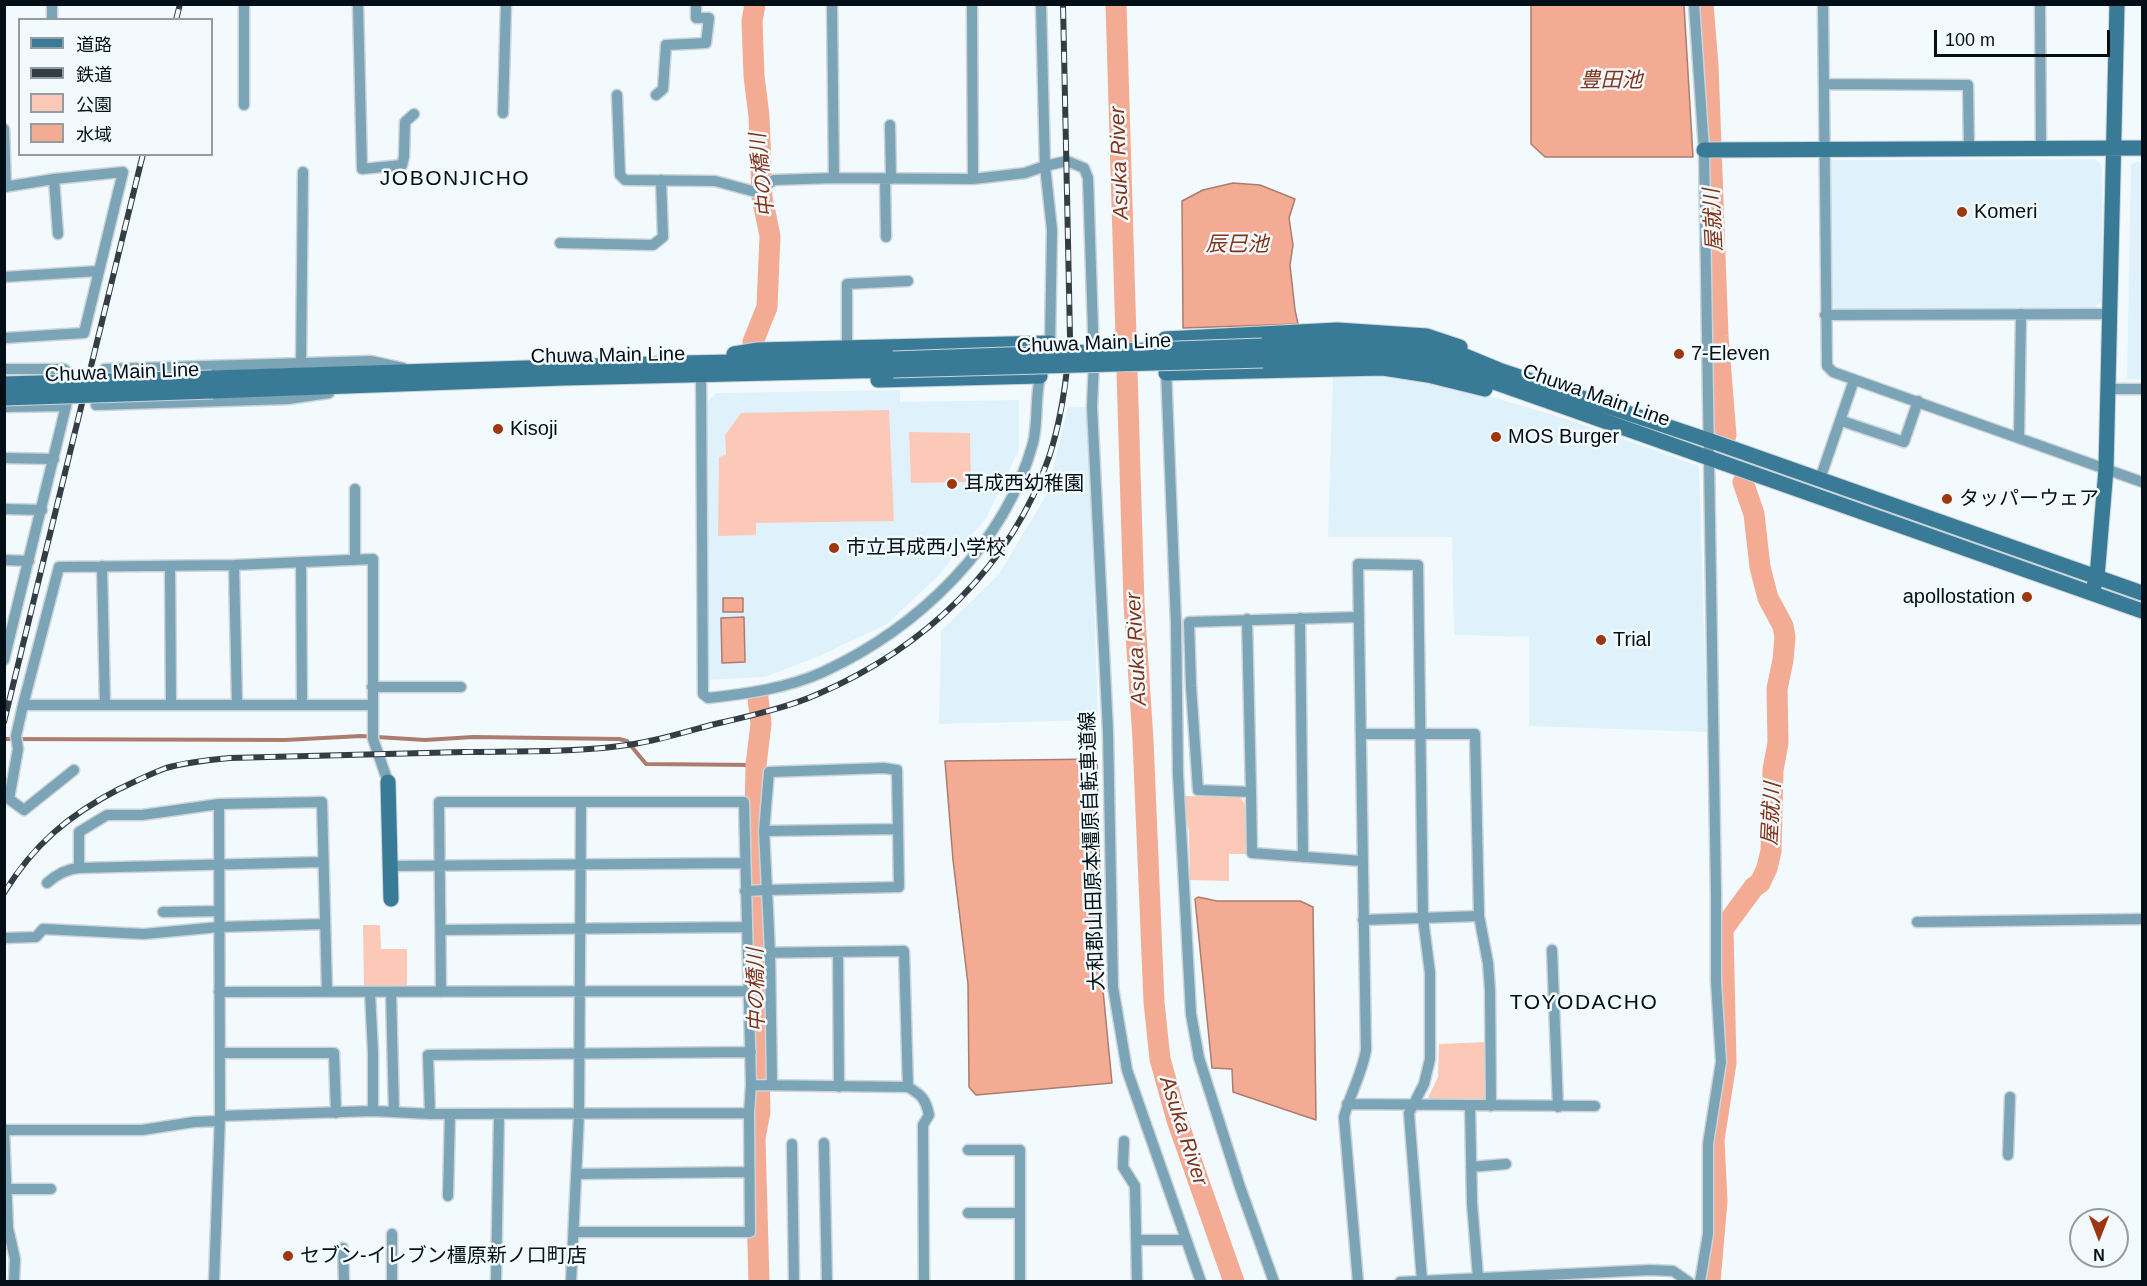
<!DOCTYPE html>
<html>
<head>
<meta charset="utf-8">
<style>
	body { margin:0 }
	#map { position:relative; width:2147px; height:1286px; overflow:hidden; background:#f2fafe; font-family:Helvetica,"Noto Sans JP",sans-serif }
	canvas { display:block }
	.frame { position:absolute; inset:0; border:6px solid #030f16; pointer-events:none }
	.legend { position:absolute; left:18px; top:18px; width:195px; height:138px; box-sizing:border-box; background:#f2fafe; border:2px solid #929ca1; margin:0; padding:8px 10px; list-style:none; font-size:18px; color:#030f16 }
	.legend li { display:flex; align-items:center; gap:12px; height:30px }
	.legend b { width:30px; border:2px solid #929ca1 }
	.north { position:absolute; left:2069px; top:1208px; width:60px; height:60px; box-sizing:border-box; background:#f2fafe; border:2px solid #929ca1; border-radius:50%; rotate:180deg; font-size:16px; font-weight:700; line-height:24px; text-align:center; color:#030f16 }
	.north::after { content:''; display:block; margin:auto; width:21px; height:27px; background:#9d3710; clip-path:polygon(50% 0,100% 100%,50% 72%,0 100%) }
	.scale { position:absolute; left:1934px; top:30px; width:176px; height:27px; box-sizing:border-box; border:3px solid #030f16; border-top:0; padding-left:8px; font-size:18px; line-height:21px; white-space:nowrap; color:#030f16; -webkit-text-stroke:4px #f2fafe; paint-order:stroke }
</style>
</head>
<body>
<div id="map">
<canvas width="2147" height="1286"></canvas>
<div class="frame"></div>
<ul class="legend">
<li><b style="height:8px;background:#397b96"></b>道路</li>
<li><b style="height:8px;background:#323e44"></b>鉄道</li>
<li><b style="height:16px;background:#fcc9b8"></b>公園</li>
<li><b style="height:16px;background:#f4ab93"></b>水域</li>
</ul>
<div class="north">N</div>
<div class="scale">100 m</div>
</div>
<script>
const g = document.querySelector('canvas').getContext('2d');
g.lineJoin = 'round';
function paint(path, color) { g.fillStyle = color; g.fill(path, 'evenodd'); }
function trace(path, color, width, dash) { g.strokeStyle = color; g.lineWidth = width; g.lineCap = dash ? 'butt' : 'round'; g.setLineDash(dash || []); g.stroke(path); }
function drawText(font, color, halo, rows, align = 'center') {
  g.font = font + ' Helvetica,"Noto Sans JP",sans-serif'; g.lineWidth = 5; g.setLineDash([]); g.textBaseline = 'middle'; g.strokeStyle = halo; g.fillStyle = color; for (const [text, x, y, turn = 0] of rows) {
    g.save(); g.translate(x, y); g.rotate((+turn || 0) * Math.PI / 180); g.textAlign = isNaN(turn) ? turn : align; if (halo) g.strokeText(text, 0, 0); g.fillText(text, 0, 0); g.restore();
  }
}
paint(new Path2D(`
	M2095,159L2102,166L2103,301L2094,308L1836,309L1831,303L1830,160Z
	M2136,162H2142V379H2127L2131,165Z
	M1382,373L1482,394L1566,419L1699,466L1707,732L1529,726V637L1454,635L1452,537H1328L1333,374Z
	M900,390V402L1019,400V450L986,518L936,578L887,624L817,657L765,677L709,680L706,403L716,393Z
	M1068,407H1088L1098,720L939,724L941,631L999,574L1047,494Z`), '#dff2fb');
paint(new Path2D(`
	M889,410L894,521L756,523V535L718,536L719,457L726,455L725,435L741,413Z
	M909,432L970,433L971,482L911,483Z
	M1185,796L1240,797L1245,804L1247,854H1229V881L1190,880L1189,831L1185,817Z
	M363,925H380L381,949H407V987H364Z
	M1485,1042L1487,1103L1426,1102L1438,1077L1439,1044Z`), '#fcc9b8');
const water = new Path2D(`
	M1531,5H1684L1693,157H1545L1531,144Z
	M1233,183L1260,185L1295,199L1289,218L1293,245L1290,265L1295,310L1298,324L1183,328L1182,201L1203,190Z
	M723,598H743V612H723Z
	M744,617L745,662L722,663L721,618Z
	M1097,759L1102,980L1112,1083L976,1095L969,1087L968,984L953,860L945,761Z
	M1198,897L1217,901H1300L1313,907L1316,1120L1233,1092L1232,1069L1212,1068L1195,899Z
	M1232,1259L1239,1281H1228L1225,1272Z`);
paint(water, '#f4ab93');
trace(water, '#ac7c6e', 1.5);
trace(new Path2D(`
	M4,739L285,740L361,736L425,740L473,737L619,739L627,741L646,764L756,765`), '#ac7c6e', 4);
trace(new Path2D(`
	M1116,4L1134,604L1143,740L1154,1002L1160,1059L1177,1120L1234,1282
	M1703,4L1708,65L1718,336L1726,435
	M753,342L767,307L770,236L762,197L759,116L754,76L752,21L755,4
	M758,698L761,724L756,765L754,867L760,1112L755,1138L759,1282
	M1710,1282L1717,1201L1714,1140L1726,1063L1723,929L1754,887L1760,883L1767,868L1771,851L1773,770L1778,743L1777,689L1783,660L1785,637L1783,626L1768,598L1760,567L1754,514L1743,482`), '#f4ab93', 21);
const street = new Path2D(`
	M358,4L362,169L402,165L404,157L405,122L414,114
	M832,4L834,178
	M972,4L973,179
	M1041,4L1045,166L1067,161L1084,168L1088,178L1094,360L1092,407L1108,732L1113,987L1127,1070L1201,1282
	M1694,4L1704,150L1716,894V981L1721,1062L1708,1144V1234L1700,1282
	M1823,4L1827,366L1833,372L2142,482
	M2040,4L2041,149
	M52,20V4
	M1824,84L1968,85L1969,149
	M617,95L620,175L625,180L715,181L756,192L774,180L834,178L973,179L1025,173L1045,166L1052,230L1050,343L1048,350
	M656,95L663,89L666,45L706,43L709,18H696V4
	M244,105V4
	M503,113L506,4
	M890,125L891,179
	M4,129L6,187
	M54,179L58,234
	M885,179L886,237
	M4,187L54,179L123,172L84,333L4,338
	M560,243L653,245L663,237L661,180
	M4,277L98,271
	M1825,315L2110,314
	M847,348V284L908,281
	M301,363L303,172
	M1166,368L1176,624L1178,774L1191,1014L1199,1058L1240,1187L1274,1282
	M4,369H64L71,375L66,406L4,407
	M701,375L703,694L708,698C746,694 788,688 823,672C918,628 1005,545 1033,443C1039,419 1034,393 1042,370
	M2108,389H2142
	M329,393L288,399L96,405L105,369L371,361L403,368
	M1842,421L1904,442L1918,401
	M2019,438L2021,314
	M4,458L54,459
	M1820,479L1854,380
	M355,489V560
	M4,509L42,510
	M4,560L29,561
	M301,562L302,704
	M234,565L237,704
	M102,566L105,705
	M170,566L171,704
	M1357,617L1189,622L1191,686L1198,790L1251,792L1252,853L1361,861
	M1300,618L1303,857
	M1247,619L1251,792
	M4,660L66,406
	M372,687H461
	M23,705L16,736L18,749L9,799L24,810L74,770
	M371,705H23L59,567L234,565L373,559V739L388,782
	M1361,734H1475L1479,916L1488,963L1490,990L1491,1106
	M884,768L897,770L899,887L767,890L764,831L769,772Z
	M219,804L142,815H107L79,832V868L322,862
	M764,831L898,829
	M391,866L745,863
	M47,883C57,874 66,869 79,868
	M745,891L767,890L770,953L772,1085
	M163,912L219,911
	M1363,920L1479,916
	M1917,922L2142,919
	M442,930L747,927
	M4,938L36,937L43,929L144,934L219,927L324,924
	M1552,950L1558,1107
	M838,952L839,1087
	M748,953L904,951L908,1087L751,1085
	M219,992L748,991
	M391,992L394,1112
	M441,992L439,802H744L751,1085L749,1113L750,1232H574
	M370,993L373,1053V1111
	M220,1053H334L336,1113
	M908,1087C922,1095 926,1100 929,1115L923,1125L924,1282
	M1347,1104L1595,1106
	M1470,1107L1472,1203L1478,1277
	M430,1114L428,1055L751,1052
	M220,1116L373,1111L430,1114L749,1113
	M4,1129L8,1228L15,1259L14,1282
	M5,1130H142L194,1122L220,1121
	M1124,1141L1123,1167L1135,1186L1137,1282
	M824,1143L827,1282
	M792,1144L794,1282
	M968,1150H1020V1282
	M2008,1155L2010,1097
	M1471,1167L1506,1164
	M576,1174L749,1172
	M7,1189H51
	M448,1196L450,1114
	M968,1213H1020
	M1136,1240H1182
	M343,1248L344,1282
	M214,1282L220,1116L219,804L322,802L327,991
	M392,1282V1234
	M496,1282L499,1114
	M571,1282L579,1114L581,802
	M1358,1282L1344,1117C1350,1094 1362,1074 1366,1050L1358,564L1418,565L1423,918L1430,973V1059L1424,1084L1409,1113L1422,1281
	M1400,1282L1650,1270L1673,1271L1689,1282`);
const secondary = new Path2D(`
	M1704,150L2142,148
	M1165,339L1337,330L1427,336L1460,347
	M1262,346L1385,343L1465,356L1499,370L1717,443L2142,593
	M734,354L758,350L1050,343
	M1263,360L1382,358L1418,361L1460,370L2142,611
	M1166,373L1383,368L1428,375L1485,389
	M212,378L684,363L893,359
	M878,380L1040,376
	M213,391L562,378L893,370
	M2094,586L2097,577L2106,469L2117,4
	M388,782L391,899`);
trace(street, '#ccd4d9', 13);
trace(secondary, '#ccd4d9', 17);
trace(street, '#7ba5b7', 10);
trace(secondary, '#397b96', 15);
const rail = new Path2D(`
	M176,20L180,4
	M4,722L143,154
	M4,893C34,844 69,815 119,789C134,782 150,774 166,768C187,762 208,760 230,758C308,756 386,754 464,752C520,751 578,753 634,744C660,740 685,732 711,725C745,717 787,708 818,694C923,649 1011,567 1049,457C1062,418 1067,378 1070,337L1063,4`);
trace(rail, '#323e44', 6);
trace(rail, '#f2fafe', 4, [11]);
const secondaryBridge = new Path2D(`
	M893,359L1262,346
	M893,370L1263,360
	M4,384L212,378
	M4,398L213,391`);
trace(secondaryBridge, '#ccd4d9', 17, []);
trace(secondaryBridge, '#397b96', 15);
for (const [x, y, r, color] of [
	[1962,212,6,"#9d3710"],
	[1679,354,6,"#9d3710"],
	[498,429,6,"#9d3710"],
	[1496,437,6,"#9d3710"],
	[952,484,6,"#9d3710"],
	[1947,499,6,"#9d3710"],
	[834,548,6,"#9d3710"],
	[2027,597,6,"#9d3710"],
	[1601,640,6,"#9d3710"],
	[288,1256,6,"#9d3710"]
]) { const dot = new Path2D(); dot.arc(x, y, r, 0, 2 * Math.PI); g.fillStyle = color; g.fill(dot); trace(dot, '#f2fafe', 2); }
drawText('20px', '#030f16', '#f2fafe', [
	["Komeri",1974,212],
	["7-Eleven",1691,354],
	["Kisoji",510,429],
	["MOS Burger",1508,437],
	["耳成西幼稚園",964,484],
	["タッパーウェア",1959,499],
	["市立耳成西小学校",846,548],
	["apollostation",2015,597,"right"],
	["Trial",1613,640],
	["セブン-イレブン橿原新ノ口町店",300,1256]
], 'left');
drawText('20px', '#030f16', '#f2fafe', [
	["Chuwa Main Line",1094,344,-2],
	["Chuwa Main Line",608,356,-1],
	["Chuwa Main Line",122,373,-2],
	["Chuwa Main Line",1596,396,19],
	["大和郡山田原本橿原自転車道線",1093,851,-92]
]);
drawText('italic 21px', '#833318', '#f2fafe', [
	["豊田池",1611,81],
	["Asuka River",1120,163,-92],
	["中の橋川",763,175,-96],
	["屋就川",1714,220,-93],
	["辰巳池",1237,245],
	["Asuka River",1137,649,-93],
	["屋就川",1772,814,-87],
	["中の橋川",757,990,-91],
	["Asuka River",1183,1131,72]
]);
g.letterSpacing = '1.5px';
drawText('21px', '#030f16', '#f2fafe', [
	["JOBONJICHO",455,179],
	["TOYODACHO",1584,1003]
]);
g.letterSpacing = '0px';
</script>
</body>
</html>
